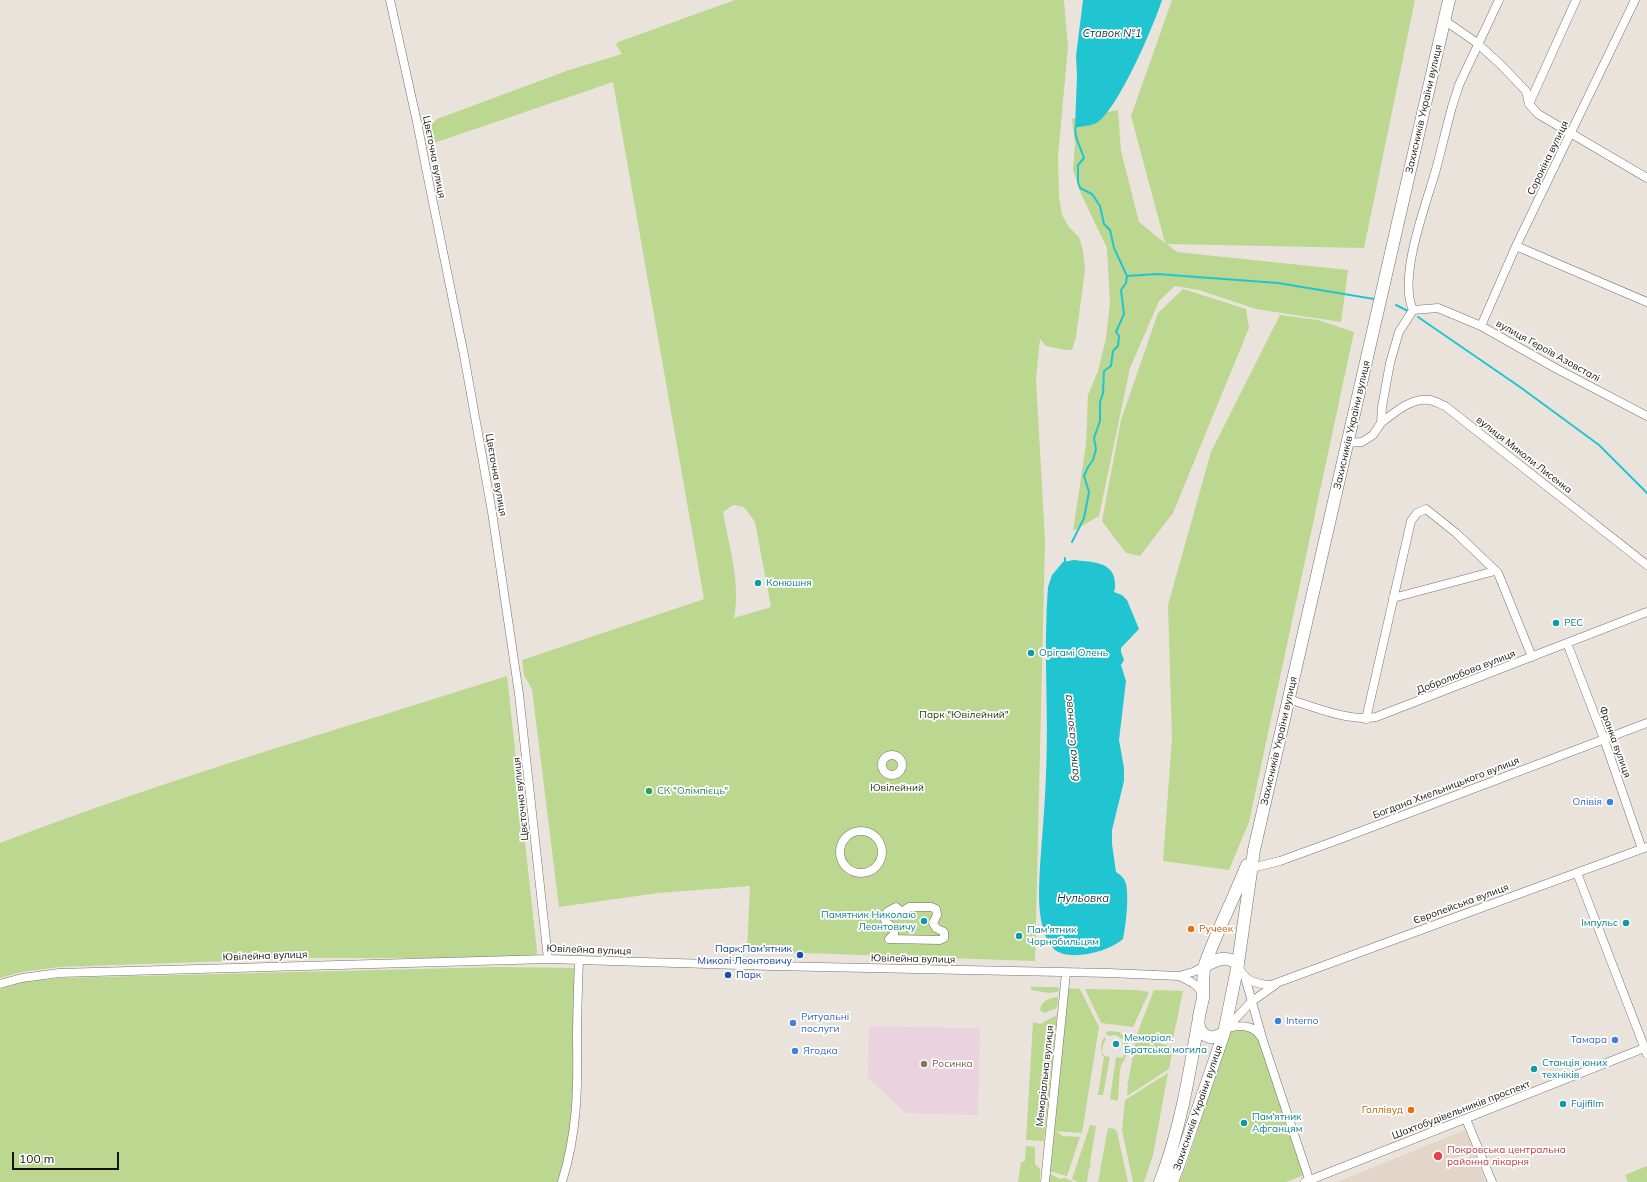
<!DOCTYPE html>
<html>
<head>
<meta charset="utf-8">
<style>
	body { margin:0 }
	#map { position:relative; width:1647px; height:1182px; overflow:hidden; background:#eae3db; font-family:Mulish,sans-serif }
	canvas { display:block }
	.scale { position:absolute; left:12px; top:1152px; width:107px; height:18px; box-sizing:border-box; border:2px solid #14120f; border-top:0; padding-left:5px; font-size:12px; line-height:14px; white-space:nowrap; color:#14120f; -webkit-text-stroke:3px #fff; paint-order:stroke }
</style>
</head>
<body>
<div id="map">
<canvas width="1647" height="1182"></canvas>
<div class="scale">100 m</div>
</div>
<script>
const g = document.querySelector('canvas').getContext('2d');
g.lineJoin = 'round';
function paint(path, color) { g.fillStyle = color; g.fill(path, 'evenodd'); }
function trace(path, color, width, dash) { g.strokeStyle = color; g.lineWidth = width; g.lineCap = dash ? 'butt' : 'round'; g.setLineDash(dash || []); g.stroke(path); }
function drawText(font, color, halo, rows, align = 'center') {
  g.font = font + ' Mulish,sans-serif'; g.lineWidth = 3.5; g.setLineDash([]); g.textBaseline = 'middle'; g.strokeStyle = halo; g.fillStyle = color; for (const [text, x, y, turn = 0] of rows) {
    g.save(); g.translate(x, y); g.rotate((+turn || 0) * Math.PI / 180); g.textAlign = isNaN(turn) ? turn : align; if (halo) g.strokeText(text, 0, 0); g.fillText(text, 0, 0); g.restore();
  }
}
paint(new Path2D(`
	M1465,1130L1486,1182H1337Z`), '#e3d6c9');
paint(new Path2D(`
	M869,1026L980,1028L978,1115L906,1113L868,1078Z`), '#ead3df');
paint(new Path2D(`
	M735,0H1064L1068,47L1058,156L1059,196L1062,215L1069,227L1079,237L1083,251L1085,270L1076,337L1072,350H1065L1046,346L1040,339L1036,379L1045,540L1035,961L747,951L750,886L658,893L559,907L532,689L524,675L522,660L704,599L613,82L434,143L430,134V126L437,119L569,70L622,54L616,45L618,42ZM733,505L744,507L755,522L771,607L734,618C741,584 729,546 723,512Z
	M1172,0H1415L1364,248L1167,244L1177,252L1348,270L1341,322L1256,309L1199,290L1175,286L1159,301L1130,368L1099,516L1073,531L1086,444L1088,395L1098,371L1106,338L1110,303L1107,248L1081,194L1073,170L1075,144L1072,119L1118,110L1121,151L1139,222L1165,243L1131,116Z
	M1183,289L1246,309L1249,328L1173,513L1140,556L1126,553L1102,521L1121,420L1158,313Z
	M1280,315L1318,320L1354,332L1249,822L1229,870L1163,861L1172,738L1168,605L1211,452Z
	M507,676L537,952L536,956L449,958H312L60,967L22,972L0,978V843C166,779 337,730 507,676Z
	M497,967L578,968V1069L562,1182H0V989L24,982L60,978Z
	M1031,987H1058L1059,990L1057,992L1049,993L1031,990Z
	M1067,988L1080,989L1099,1027L1082,1133L1053,1131Z
	M1085,989L1138,990L1149,992L1133,1027L1101,1023Z
	M1154,990L1183,991L1172,1043L1137,1034Z
	M1058,997L1057,1008L1044,1013L1040,1010C1042,1000 1049,998 1058,997Z
	M1057,1015L1044,1141L1026,1140L1033,1022L1040,1024Z
	M1235,1028L1251,1032L1263,1044L1307,1174L1286,1182H1179L1187,1163L1229,1034Z
	M1109,1031L1119,1032L1126,1038L1122,1039L1116,1035L1109,1036L1105,1033Z
	M1104,1037L1106,1039L1103,1045L1102,1053L1105,1056L1110,1057L1103,1095H1098L1104,1056H1102L1101,1045Z
	M1136,1037L1173,1047L1169,1069L1127,1096L1128,1085L1127,1084L1129,1078Z
	M1124,1042H1128C1129,1054 1125,1057 1121,1066C1119,1072 1119,1093 1118,1101L1110,1099L1116,1057L1123,1058Z
	M1168,1073L1153,1155L1144,1182H1133L1122,1130L1125,1100Z
	M1090,1125L1096,1126L1090,1163L1091,1167L1089,1168L1087,1182H1078L1072,1179Z
	M1108,1128L1115,1129L1117,1132L1128,1182H1098Z
	M1052,1132H1058L1062,1136L1080,1137L1067,1176L1049,1171Z
	M1026,1146L1035,1147V1164L1040,1169V1182H1018L1021,1162L1025,1161Z
	M1647,1166V1182H1628L1625,1175Z
	M1049,1173L1060,1179L1065,1178L1074,1182H1047Z`), '#bbd790');
paint(new Path2D(`
	M1083,0H1162C1154,25 1119,107 1098,122C1093,126 1081,126 1075,128L1077,76L1076,56Z
	M1074,560C1088,562 1110,561 1114,577C1115,582 1116,587 1114,592L1122,595L1127,600L1139,629L1121,648V652L1124,660L1121,665L1126,681L1119,740L1124,768V781L1112,830V844L1116,872C1121,875 1125,879 1126,884C1129,898 1126,925 1123,939C1110,951 1071,962 1055,950C1052,947 1047,939 1045,935C1037,912 1039,889 1040,866C1042,836 1045,805 1046,775C1049,713 1043,650 1048,587L1052,575L1063,562Z`), '#21c5d1');
trace(new Path2D(`
	M1127,276L1157,274L1278,283L1374,299
	M1396,305L1408,311
	M1418,317L1520,387L1599,445L1647,493
	M1072,542L1084,518L1089,492L1084,476L1088,467L1093,460L1096,449L1094,438L1100,421V402L1103,393L1104,371L1111,366L1113,351L1118,346L1119,336L1116,332L1124,314L1121,290L1126,283L1127,276L1114,248L1110,230L1104,224L1100,206L1092,194L1080,188L1078,182V165L1084,158C1081,148 1073,136 1076,125
	M1065,558V563`), '#21c5d1', 2);
const minor = new Path2D(`
	M390,0L417,122L426,168L464,355L492,512L519,694L548,959
	M1444,20L1477,43L1501,65L1526,91L1529,104L1538,114L1647,178
	M1529,104L1576,0
	M1516,246L1647,302
	M1413,310C1398,278 1425,207 1435,173C1441,151 1446,129 1452,107L1459,85L1499,0
	M1413,310L1438,308L1481,326L1557,369L1647,416
	M1481,326L1516,246L1635,0
	M1381,423C1394,413 1411,397 1430,400C1435,401 1440,404 1445,406L1647,565
	M1347,443L1362,442L1373,435L1381,423L1382,407L1390,363L1399,332L1413,310
	M1393,598L1495,571
	M1567,643L1604,739L1642,849
	M1289,699C1313,707 1351,722 1376,717L1647,612
	M1366,719L1411,521L1417,513L1426,509L1456,533L1498,573L1532,657
	M882 765a10 10 0 1 1 20 0a10 10 0 1 1-20 0Z
	M840 852a21 21 0 1 1 42 0a21 21 0 1 1-42 0Z
	M1252,868L1280,861L1343,838L1647,723
	M1577,873L1647,1054
	M896,907L902,912L909,907H931L936,909L937,915L933,923L936,928L944,932V938L940,940L889,939L894,934V929L886,922L884,917L887,912Z
	M1238,965C1244,981 1255,984 1271,985L1647,847
	M1179,976C1189,981 1199,984 1202,995
	M1245,977L1263,1041L1310,1182
	M0,984L22,978L59,973L548,959L772,966L1109,973L1179,976L1193,972L1205,966
	M1227,1028C1240,1025 1253,1024 1261,1037
	M1226,1029L1251,1002L1275,985
	M1466,1119L1492,1182
	M562,1182C577,1133 578,1091 577,1040C577,1013 578,987 579,960
	M1045,1182L1066,973
	M1305,1182L1647,1047`);
const highway = new Path2D(`
	M1205,966C1217,959 1226,955 1238,964
	M1224,1033C1218,1036 1213,1039 1207,1036C1192,1030 1201,1010 1203,998C1204,987 1202,974 1205,964C1217,931 1234,898 1247,865
	M1160,1182C1180,1131 1189,1076 1198,1023
	M1172,1182L1180,1161L1224,1033L1238,964L1254,850L1449,0`);
trace(minor, '#78716b', 9);
trace(highway, '#78716b', 13);
trace(minor, '#fff', 8);
trace(highway, '#fff', 12);
for (const [x, y, r, color] of [
	[758,583,4,"#0f9aa8"],
	[1556,623,4,"#0f9aa8"],
	[1031,653,4,"#0f9aa8"],
	[649,791,4,"#2e9e5b"],
	[1610,802,4,"#3f7fe0"],
	[924,921,4,"#0f9aa8"],
	[1626,923,4,"#0f9aa8"],
	[1191,929,4,"#e8710a"],
	[1019,936,4,"#0f9aa8"],
	[800,955,4,"#1a4fb4"],
	[728,975,4,"#1a4fb4"],
	[1278,1021,4,"#3f7fe0"],
	[793,1023,4,"#3f7fe0"],
	[1615,1040,4,"#3f7fe0"],
	[1116,1044,4,"#0f9aa8"],
	[795,1051,4,"#3f7fe0"],
	[924,1064,4,"#8d6e63"],
	[1534,1069,4,"#0f9aa8"],
	[1563,1104,4,"#0f9aa8"],
	[1411,1110,4,"#e8710a"],
	[1244,1123,4,"#0f9aa8"],
	[1438,1156,5,"#e0444e"]
]) { const dot = new Path2D(); dot.arc(x, y, r, 0, 2 * Math.PI); g.fillStyle = color; g.fill(dot); trace(dot, '#fff', 1.5); }
drawText('10px', '#14120f', '#fff', [
	["Захисників України вулиця",1424,109,-77],
	["Цвєточна вулиця",434,157,79],
	["Сорокіна вулиця",1548,158,-64],
	["вулиця Героїв Азовсталі",1548,351,29],
	["Захисників України вулиця",1352,425,-77],
	["вулиця Миколи Лисенка",1524,455,38],
	["Цвєточна вулиця",496,475,80],
	["Добролюбова вулиця",1466,672,-21],
	["Захисників України вулиця",1279,741,-77],
	["Франка вулиця",1615,742,70],
	["Богдана Хмельницького вулиця",1446,788,-21],
	["Цвєточна вулиця",521,799,-96],
	["Європейська вулиця",1461,904,-20],
	["Ювілейна вулиця",589,950,2],
	["Ювілейна вулиця",265,956,-2],
	["Ювілейна вулиця",913,959,1],
	["Меморіальна вулиця",1045,1076,-84],
	["Захисників України вулиця",1198,1108,-71],
	["Шахтобудівельників проспект",1461,1110,-21]
]);
drawText('10px', '#0d838f', '#fff', [
	["Конюшня",766,583],
	["РЕС",1564,623],
	["Орігамі Олень",1039,653],
	["Памятник Николаю",916,915,"right"],
	["Леонтовичу",916,927,"right"],
	["Імпульс",1618,923,"right"],
	["Пам'ятник",1027,930],
	["Чорнобильцям",1027,942],
	["Меморіал.",1124,1038],
	["Братська могила",1124,1050],
	["Станція юних",1542,1063],
	["техніків",1542,1075],
	["Fujifilm",1571,1104],
	["Пам'ятник",1252,1117],
	["Афганцям",1252,1129]
], 'left');
drawText('10px', '#2a3712', '#fff', [
	["Парк \"Ювілейний\"",964,715],
	["Ювілейний",897,788]
]);
drawText('10px', '#27864d', '#fff', [
	["СК \"Олімпієць\"",657,791]
], 'left');
drawText('10px', '#366cbe', '#fff', [
	["Олівія",1602,802,"right"],
	["Ритуальні",801,1017],
	["послуги",801,1029],
	["Interno",1286,1021],
	["Тамара",1607,1040,"right"],
	["Ягодка",803,1051]
], 'left');
drawText('10px', '#c56008', '#fff', [
	["Ручеек",1199,929],
	["Голлівуд",1403,1110,"right"]
], 'left');
drawText('10px', '#164399', '#fff', [
	["Парк;Пам'ятник",792,949],
	["Миколі Леонтовичу",792,961],
	["Парк",736,975,"left"]
], 'right');
drawText('10px', '#785e54', '#fff', [
	["Росинка",932,1064]
], 'left');
drawText('10px', '#be3a42', '#fff', [
	["Покровська центральна",1447,1150],
	["районна лікарня",1447,1162]
], 'left');
drawText('italic 11px', '#183032', '#fff', [
	["Ставок №1",1112,34],
	["балка Сазонова",1072,738,-95],
	["Нульовка",1083,899]
]);
</script>
</body>
</html>
